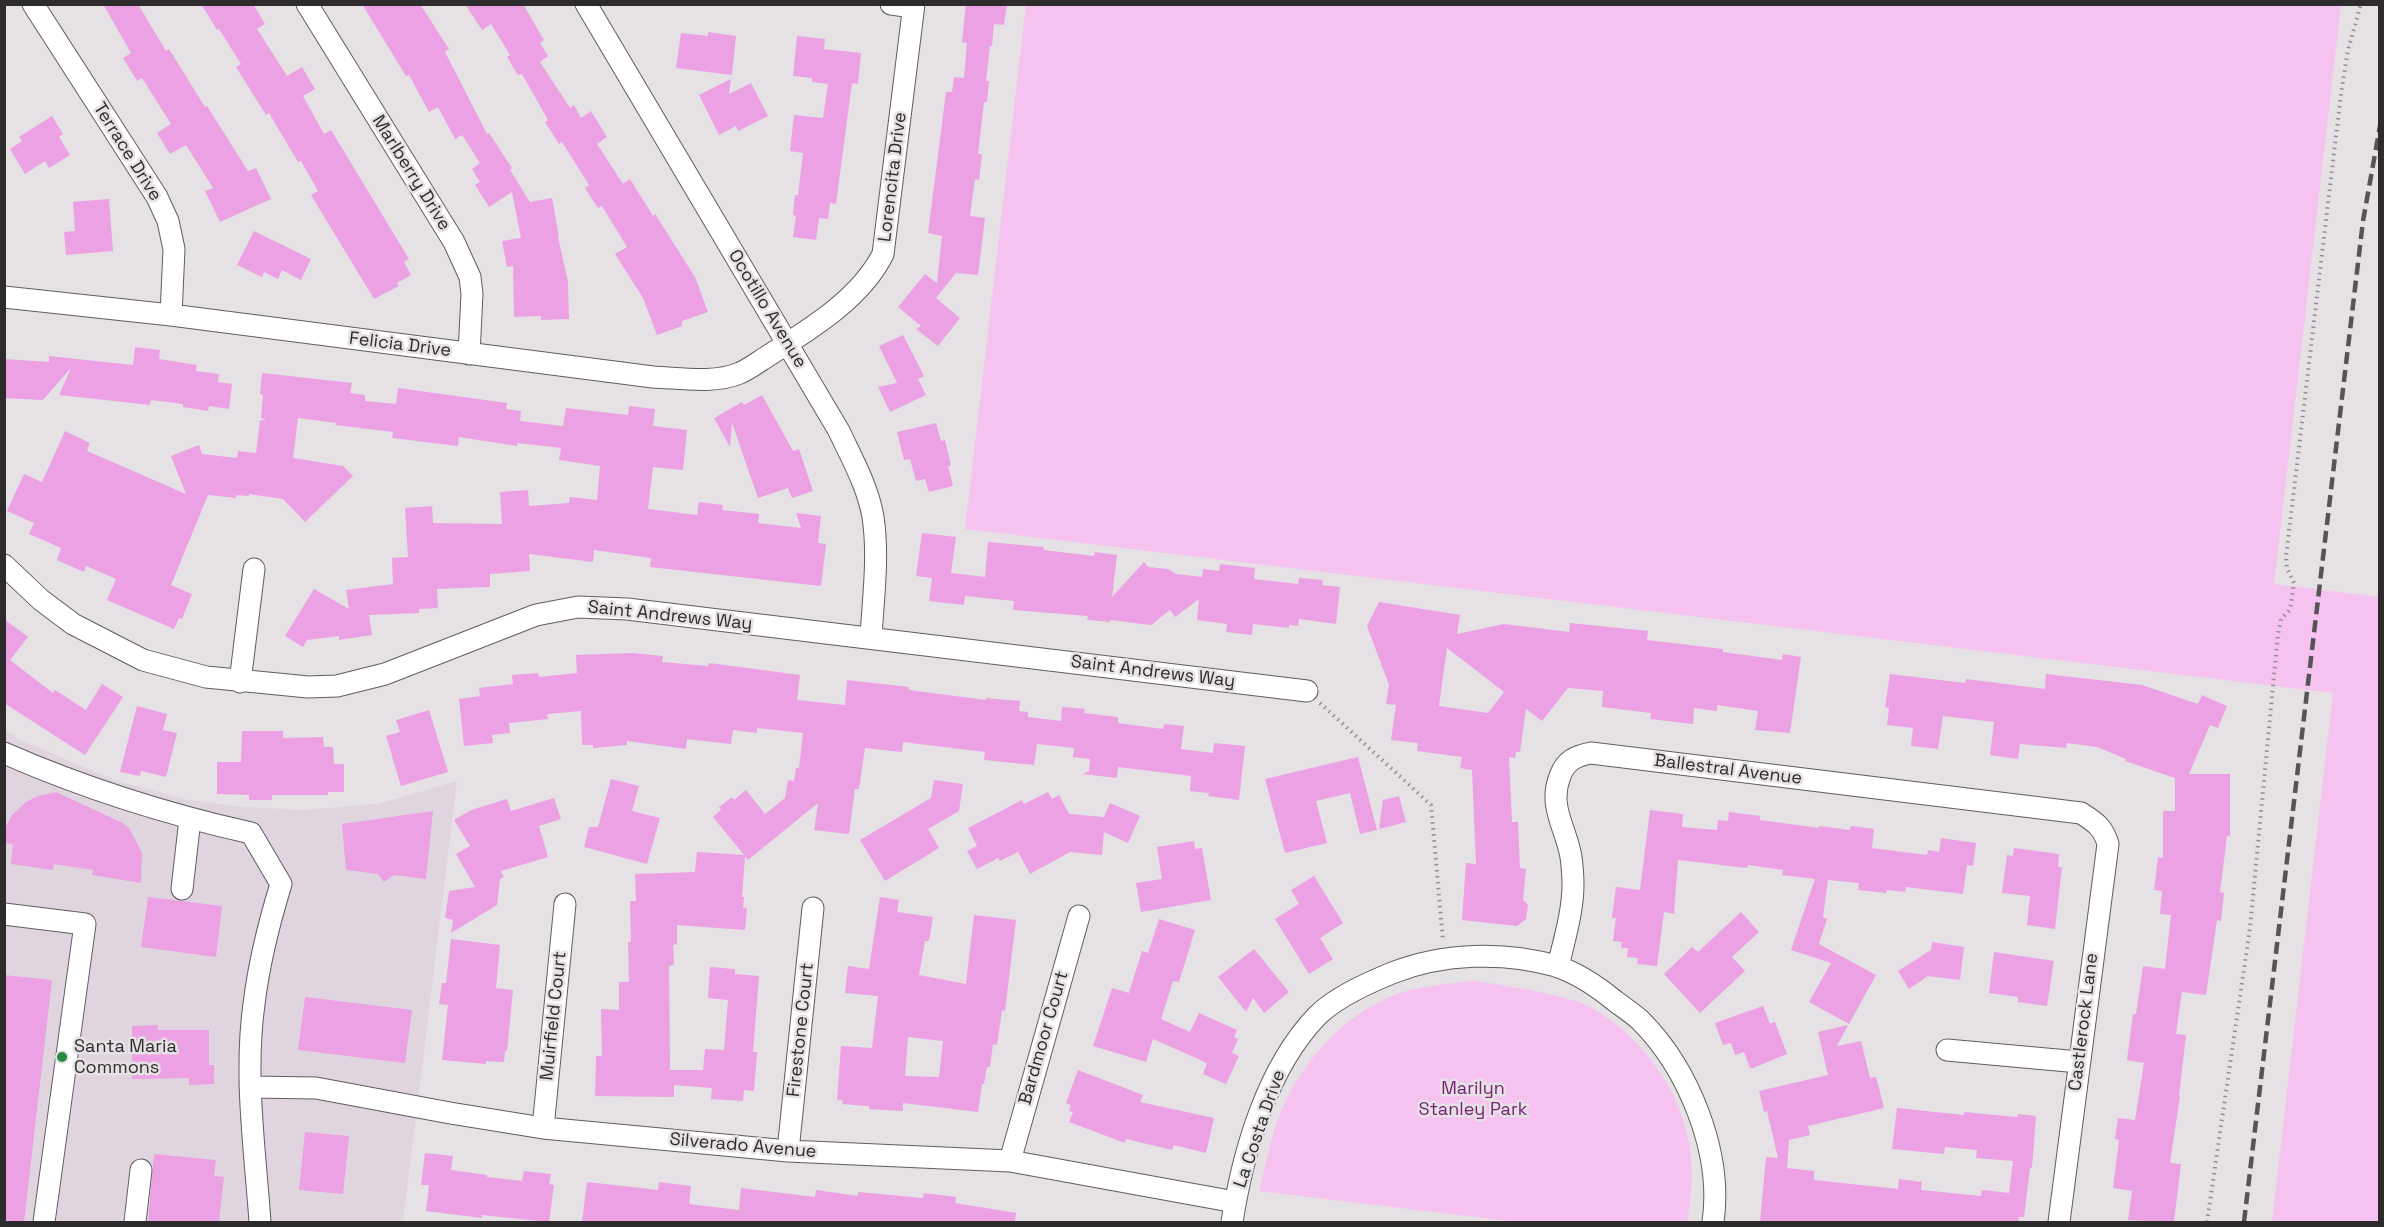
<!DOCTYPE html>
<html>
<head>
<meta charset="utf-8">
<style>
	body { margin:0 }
	#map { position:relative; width:2384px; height:1227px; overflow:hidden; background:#e6e1e5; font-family:"Space Grotesk",sans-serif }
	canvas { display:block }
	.frame { position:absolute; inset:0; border:6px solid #2d2b2c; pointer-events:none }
</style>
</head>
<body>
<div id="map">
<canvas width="2384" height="1227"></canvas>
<div class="frame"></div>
</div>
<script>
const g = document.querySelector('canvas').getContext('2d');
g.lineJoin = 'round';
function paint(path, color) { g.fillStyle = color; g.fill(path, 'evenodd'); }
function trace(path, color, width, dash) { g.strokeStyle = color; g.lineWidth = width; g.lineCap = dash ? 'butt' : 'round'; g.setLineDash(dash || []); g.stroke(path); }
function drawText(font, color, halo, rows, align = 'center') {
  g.font = font + ' "Space Grotesk",sans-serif'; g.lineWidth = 5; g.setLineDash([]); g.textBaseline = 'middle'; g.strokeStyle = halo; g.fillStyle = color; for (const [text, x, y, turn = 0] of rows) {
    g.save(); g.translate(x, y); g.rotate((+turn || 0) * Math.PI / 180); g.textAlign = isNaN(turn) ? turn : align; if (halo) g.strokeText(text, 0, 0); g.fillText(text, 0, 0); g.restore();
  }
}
paint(new Path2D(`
	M4,729L19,739L113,780L189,800L232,806L302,810L378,804L457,781L403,1222H5Z`), '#e0d5df');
paint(new Path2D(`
	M1026,5H2341L2274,584L2379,597V1222H2272L2333,693L965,529Z
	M1474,981C1502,985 1529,989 1556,996C1564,998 1574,1000 1582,1003C1637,1029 1682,1089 1690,1149C1694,1174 1691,1198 1687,1222H1517L1259,1191C1265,1167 1270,1140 1279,1116C1299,1066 1339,1019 1389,997C1415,986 1446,984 1474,981Z`), '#f6c2f0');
paint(new Path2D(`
	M103,4H138L166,51L169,49L205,107L207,106L248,171L256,168L271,199L220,222L205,191L213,188L186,145L170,154L157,133L171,124L142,78L137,81L123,58L131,53Z
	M201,4H253L265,24L257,29L287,76L302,67L315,89L303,96L324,134L331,130L409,259L404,262L411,275L397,283L399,286L374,299L311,195L318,191L301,161L298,162L269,113L266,115L236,67L241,64L219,29L217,30Z
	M362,4H420L449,49L445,52L487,134L489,133L512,168L510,170L530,202L552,198L559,237H558L568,282L569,319L541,320V316L514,317L513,266L507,267L502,241L521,238L512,192L489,207L475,185L480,182L472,169L480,163L462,135L455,139L438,107L429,112L409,75L406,76Z
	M465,4H523L544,40L540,43L548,56L540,62L570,108L574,105L581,118L591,111L607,137L597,144L623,184L630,179L653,216L655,214L695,277L708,312L682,321V326L657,335L643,298L615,254L627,247L602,206L598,208L585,188L589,185L562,142L559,144L545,122L548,120L522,74L518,75L507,57L510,55L491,24L482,30Z
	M966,4H1007L1004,25L994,24L992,46H990L986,81H989L987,102H984L978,154H982L979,180L975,179L970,216L985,218L978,275L956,273L936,298L960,318L938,346L916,329L921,326L898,307L925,274L937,283L942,236L928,233L946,92H952L954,77L964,78L967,43L962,42Z
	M708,32L736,36L732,75L676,68L681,33L708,36Z
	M797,36L825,39L824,49L861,53L858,84L852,83L836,204L830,203L828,219L819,218L816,240L793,237L796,216L793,215L795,195H798L803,153L790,151L794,115L823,118L828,84L812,82V78L793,76Z
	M731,79L729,94L751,83L768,116L738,131L736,126L719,135L699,95Z
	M52,116L63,134L59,137L70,155L49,168L45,161L25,174L10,149L22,141L19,137Z
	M109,199L113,251L66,255L64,232L75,231L73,202Z
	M254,231L311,259L301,280L282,270L278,279L264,272L262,277L237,265Z
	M903,335L924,376L918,379L926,395L890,412L878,387L897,383L879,346Z
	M135,347L160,350L159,359L197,365L196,371L219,374L218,382L232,384L229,409L209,406L208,411L183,407V404L151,400L150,405L59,395L71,368L43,400L4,398V359L49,362V356L133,365Z
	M262,373L352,383L350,393L365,395V401L396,404L398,388L507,403L506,409L521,411L520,421L563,426L566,408L628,415L629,406L655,409L653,426L687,430L683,470L653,467L648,509L697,515L699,502L723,505L722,510L759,514L758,523L801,528L796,513L821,516L818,543L826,544L821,586L650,567L651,558L594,550L593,562L529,554L530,571L490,574V587L437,589L438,608L419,609V613L369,615L372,635L339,640V636L307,640L303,647L285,636L314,589L349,609L346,590L393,584L392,558L408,557L405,508L432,506L433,523L502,524L500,492L528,490L529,506L569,503L570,497L597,500L600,466L559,460L561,448L517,443V446L459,437L458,446L392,438L393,432L335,425L336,423L298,418L293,458L343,466L353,476L305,522L283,499L249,494V496L236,495V498L208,495L171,585L192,594L182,619L179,618L174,629L107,600L116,579L86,566L84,572L57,560L61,548L29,534L34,523L7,511L24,474L42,482L65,431L90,443L87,451L186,494L171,456L199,445L202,454L237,458L238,451L256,453L260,421L266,419L261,418L263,395L260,394Z
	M762,395L793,451L799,449L813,491L792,498L788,488L758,498L732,423L730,447L714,418L742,402L744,405Z
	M936,423L941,441L945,440L951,466H948L953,486L929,492L925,479L916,481L910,459L904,460L897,432Z
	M922,533L956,537L951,573L985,577L988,542L1044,547L1043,550L1094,556L1095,552L1117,555L1112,597L1144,562L1148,567L1168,569L1176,574L1202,577L1203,569L1219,571L1220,564L1255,568L1254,579L1298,584L1299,578L1323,580L1322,585L1340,587L1336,624L1299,619L1298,626L1289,625V628L1253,624L1252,635L1226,632L1227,624L1197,620L1199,599L1175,617L1170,610L1151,625L1110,620V622L1087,620L1088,616L1013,610L1014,601L965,596L964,605L929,601L932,578L916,576Z
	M1379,602L1460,615L1457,634L1504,624L1569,632L1570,623L1648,631L1647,640L1723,649V652L1782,660L1783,654L1801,657L1790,733L1755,730L1758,711L1717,705V711L1694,708L1693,724L1650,719L1651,713L1602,707L1603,691L1568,688L1542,721L1526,709L1520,752H1516L1515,758L1509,757L1512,822H1518L1520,868L1526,869L1523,900L1528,905L1526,919L1517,926L1462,920L1466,863L1476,864L1472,770L1460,768L1462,757L1417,751L1418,743L1391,740L1396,705L1386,704L1389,685L1367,626ZM1447,648L1504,692L1488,713L1439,706Z
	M4,619L28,637L10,660L53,693L55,690L86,710L102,684L123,697L85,755L4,703Z
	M633,653L663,656L662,662L708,666L709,663L800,675L797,700L845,705L847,680L909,687V690L986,700V698L1020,701L1019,711L1028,712V717L1061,721L1062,707L1085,709L1084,713L1118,717V723L1163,729L1164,724L1184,726L1181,749L1213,753L1214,743L1245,746L1239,800L1208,796L1209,793L1190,791L1191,776L1118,767L1117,778L1083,774L1089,771L1090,759L1073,757L1074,748L1037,744L1034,765L984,760L985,752L903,742L902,752L865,748L859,789H855L849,834L814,830L818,803L748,860L745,856L742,897H744L743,908H747L745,930L677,925V944L673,945L674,965L669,966L670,1070H703L705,1049L724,1050L728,1000L708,998L710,967L735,969V974L759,976L753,1052H757L754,1091L744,1090L743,1101L711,1099L712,1088L674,1085V1097L595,1096L596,1056H602L601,1009L619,1010V982H629L628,942H631L630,901H636L635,874L695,872L697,852L744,855L713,817L721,810L719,807L732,797L734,800L746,790L765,814L785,798L788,780L794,781L796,768H799L803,733L757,728V733L733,730L731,744L687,739L686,749L627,741V745L593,748V745H582L581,711L547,714L548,719L509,723L510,733L492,735L493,743L464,746L459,699L480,696L479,688L513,684L512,675L538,673L539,677L577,673L576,655Z
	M1890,674L1965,683L1966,679L2045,689L2046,674L2142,685L2198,704L2202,695L2227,706L2218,728L2210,725L2189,774H2230V836H2227L2220,892L2224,893L2221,921L2217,920L2206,995L2182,992L2176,1034L2186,1035L2179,1096H2180L2170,1163L2181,1164L2174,1222L2128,1220L2132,1191L2113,1188L2119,1140L2115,1139L2118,1118L2135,1120L2144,1063L2127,1060L2133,1014H2136L2143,966L2165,969L2171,915L2160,914L2162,891L2154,890L2158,857L2163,858V811H2175V778L2125,761L2126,759L2097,747L2067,743L2066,748L2020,744L2018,759L1990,755L1994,722L1943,716L1938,749L1911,746L1913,728L1887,725L1889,708L1885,707Z
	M137,706L167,714L163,730L177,733L166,777L141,771L140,776L120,772Z
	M429,710L448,772L401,786L386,736L400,732L396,720Z
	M242,731H283V738L323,737L324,747H333L334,764H344V792H328V795H272V800H249V795L217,794V762H241Z
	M1358,757L1377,830L1360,834L1350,793L1316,801L1327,843L1285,853L1265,779Z
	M611,779L639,786L632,811L660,818L647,864L584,847L589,827H598Z
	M934,780L963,784L959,811L928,829L939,848L885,881L860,840L931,798Z
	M56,792L123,823L129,828L142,853L141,883L92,875L93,870L54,864L53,870L11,864L13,844L4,843V830L12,815L26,802L38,796Z
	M1048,792L1052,799L1059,795L1069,814L1104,817L1110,803L1140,816L1128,843L1104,832L1102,855L1070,852L1030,874L1018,852L1000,861L998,858L977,869L967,851L977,846L968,828L1022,800L1024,804Z
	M1399,796L1406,822L1379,829L1383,800Z
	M554,798L561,819L539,826L548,857L501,871L504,877L500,879L497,905L451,933L453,920L445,918L449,891L475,887L456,854L470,846L454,820L471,810L507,799L511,811Z
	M1650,810L1683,814L1682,827L1717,830L1718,820L1728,821L1729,812L1760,816V820L1819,828V826L1850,830L1851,826L1874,829L1872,848L1927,855L1928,850L1939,852L1941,838L1976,843L1973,866L1967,865L1963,894L1906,887L1905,892L1887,890L1886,893L1858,890L1859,883L1828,880L1823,917L1827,919L1819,944L1876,975L1849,1024L1809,1002L1831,963L1791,950L1815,879L1782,875L1783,870L1748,865L1747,868L1678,860L1674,914L1664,912L1657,966L1637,964L1638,958L1627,957L1628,948H1621L1622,942L1613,941L1616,918H1612L1616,887L1640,890Z
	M433,811L426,879L394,875L384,882L378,874L346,870L342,824Z
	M1194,841L1195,849L1202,848L1211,900L1141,912L1136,883L1162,879L1157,847Z
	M2014,848L2059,854L2058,867H2062L2055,929L2027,925L2030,896L2002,893L2007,855L2013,856Z
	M1314,876L1343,923L1320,938L1333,959L1309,974L1275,919L1299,904L1291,890Z
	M148,897L222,906L216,957L141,947Z
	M880,897L899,900L897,912L933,917L929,941H925L919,975L966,984L974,915L1016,920L1005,1011L1002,1010L997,1045L993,1044L990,1067H987L984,1084H982L978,1112L903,1103V1111L869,1109V1106L842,1104L843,1100H837L841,1046L872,1048L878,996L845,993L848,966L869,969ZM908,1037L943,1041L939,1077L905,1076Z
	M1741,912L1759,932L1732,957L1745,971L1700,1013L1664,974L1692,947L1698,952Z
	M1159,919L1195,930L1179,982L1173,981L1161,1019L1190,1032L1199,1013L1237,1030L1234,1037L1238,1039L1232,1053L1239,1056L1226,1084L1203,1074L1207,1063L1153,1039L1146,1062L1093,1046L1112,988L1129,993L1142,951L1148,953Z
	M451,939L500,945L496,988L513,990L507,1051H505L504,1062L486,1061V1064L442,1060L448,1005L439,1004L442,983H446Z
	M1932,942L1964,947L1960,980L1928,976L1909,989L1898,971L1931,950Z
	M1254,949L1289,992L1264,1013L1253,998L1246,1012L1218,977Z
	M1994,952L2054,961L2047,1006L2018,1002V997L1989,993Z
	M4,975L52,980L24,1222L4,1220Z
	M305,997L412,1010L405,1063L298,1050Z
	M1763,1006L1770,1024L1775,1022L1787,1054L1753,1068H1750L1744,1052L1735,1055L1731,1043L1723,1045L1715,1023Z
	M158,1025V1030H209V1065H214V1084L189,1085V1078L132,1079V1026Z
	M1848,1025L1837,1046L1861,1041L1870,1078L1876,1077L1884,1108L1808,1126L1810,1135L1789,1140L1787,1168L1814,1171V1180L1898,1189L1899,1179L1922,1182L1921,1190L1981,1196L1982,1190L2009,1193L2013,1161L1976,1158L1977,1150L1945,1147L1944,1154L1892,1149L1897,1108L1964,1115V1112L2017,1117L2018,1114L2036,1116L2032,1168H2030L2024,1217H2019L2018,1222H1760L1766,1157L1778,1158L1767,1111L1764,1112L1759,1091L1828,1075L1818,1032Z
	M1078,1070L1143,1095L1140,1102L1214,1118L1206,1153L1174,1145L1172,1150L1126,1139L1125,1143L1069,1122L1073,1112L1069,1111L1071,1105L1066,1103Z
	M305,1132L349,1136L343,1194L299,1190Z
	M425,1153L453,1156L451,1170L487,1175V1177L522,1181L524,1171L551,1174L549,1184L554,1185L549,1222L482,1215V1218L426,1211L429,1185H421Z
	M154,1154L216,1160L214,1176L224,1177L219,1222H148Z
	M587,1182L658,1190L659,1182L691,1186L689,1204L739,1210L741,1188L815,1197L816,1190L858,1196V1192L923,1198L924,1193L956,1197L955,1203L1016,1213L1015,1222H582Z`), '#eba1e3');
const minor = new Path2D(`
	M33,4L157,197L168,221L174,249L171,315
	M307,4L454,242L470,277L472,294L469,354
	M586,4L839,431C852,459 868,487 873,517C879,557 873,598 871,638
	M891,4L913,7
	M4,297L171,315L653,377C680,378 714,384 740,373C751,368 761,360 771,354C812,328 861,298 883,254L914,4
	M4,565L41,600L73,624L143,660L206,677L308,687L337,686L385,674L536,615L578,607L627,609L1307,691
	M240,682L254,569
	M4,753C84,788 166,814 251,833L281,884C269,923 259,963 254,1004C244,1076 255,1150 260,1222
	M182,889L190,819
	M4,914L85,924L44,1222
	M1558,967C1564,940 1573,912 1573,884C1573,875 1572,865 1571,857C1566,827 1548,807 1560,776C1566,760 1576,756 1591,753L2081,813C2095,822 2103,827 2108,844L2059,1222
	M1947,1050L2079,1062
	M250,1087L316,1088L450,1113L543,1128L788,1151L1010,1161L1235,1202
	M543,1128L565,904
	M788,1151L813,908
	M1010,1161L1079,916
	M135,1222L141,1170
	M1232,1222C1243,1152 1267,1068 1317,1016C1336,997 1368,983 1392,973C1443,953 1503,951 1556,966C1577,973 1598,987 1615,1001C1623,1007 1632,1013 1640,1020C1689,1069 1723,1153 1713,1222`);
trace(minor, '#605c60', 23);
trace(new Path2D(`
	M1320,703L1431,805L1443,941
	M2207,1222L2250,928L2278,634L2281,619L2290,610L2294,583L2287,568L2286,557L2341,94L2348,50L2361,4`), '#928e91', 4, [1.5, 4.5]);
trace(minor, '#fff', 21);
trace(new Path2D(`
	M2244,1222L2363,221L2380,126`), '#575456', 4.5, [12, 6]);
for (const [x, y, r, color] of [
	[62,1057,6,"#238a40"]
]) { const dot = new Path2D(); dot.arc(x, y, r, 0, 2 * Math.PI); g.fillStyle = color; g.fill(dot); trace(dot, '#e6e1e5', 2); }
drawText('18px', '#2d2b2c', '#e6e1e5', [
	["Terrace Drive",127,152,58],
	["Marlberry Drive",411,173,58],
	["Lorencita Drive",893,177,-83],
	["Ocotillo Avenue",767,309,59],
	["Felicia Drive",400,345,7],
	["Saint Andrews Way",670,616,6],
	["Saint Andrews Way",1153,672,7],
	["Ballestral Avenue",1728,770,7],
	["Muirfield Court",554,1016,-84],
	["Castlerock Lane",2084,1022,-83],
	["Firestone Court",801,1030,-84],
	["Bardmoor Court",1044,1038,-74],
	["La Costa Drive",1260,1129,-71],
	["Silverado Avenue",743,1146,5]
]);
drawText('18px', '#2d2b2c', '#e6e1e5', [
	["Santa Maria",74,1047],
	["Commons",74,1068]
], 'left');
drawText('18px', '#762171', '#e6e1e5', [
	["Marilyn",1473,1089],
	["Stanley Park",1473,1110]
]);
</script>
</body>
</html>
